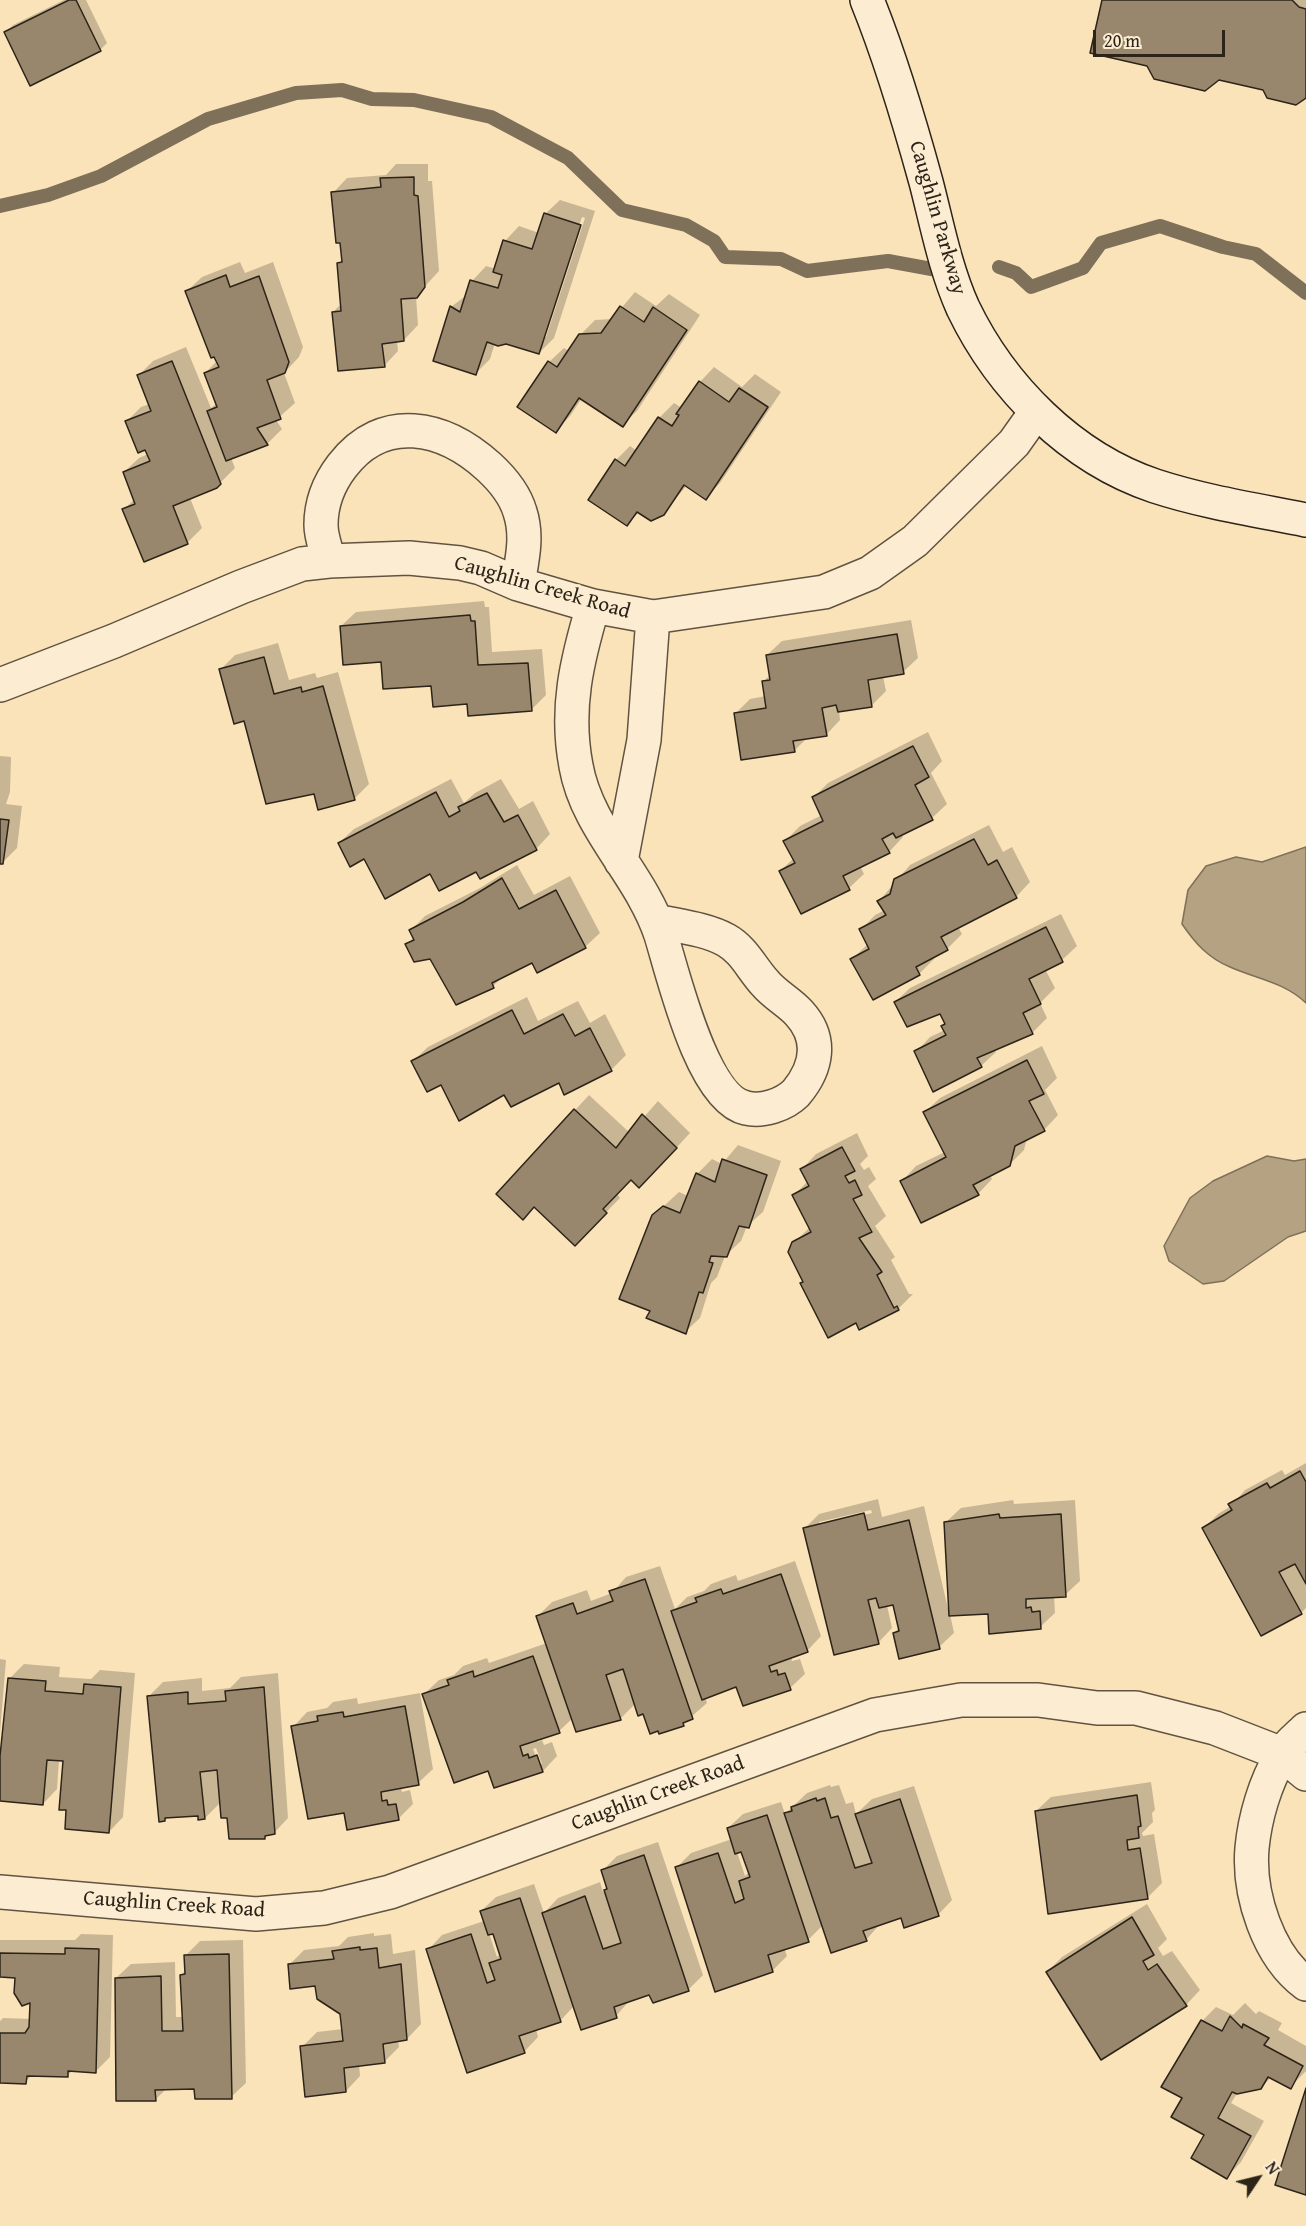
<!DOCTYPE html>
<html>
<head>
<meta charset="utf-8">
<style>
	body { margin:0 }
	#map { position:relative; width:1306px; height:2226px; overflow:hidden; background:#fbe3b9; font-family:"Gentium Book Plus",serif }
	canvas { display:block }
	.north { position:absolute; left:1228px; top:2148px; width:60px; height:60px; -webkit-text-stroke:4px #fcedd2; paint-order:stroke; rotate:55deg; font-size:16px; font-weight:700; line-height:24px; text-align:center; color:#2c2419 }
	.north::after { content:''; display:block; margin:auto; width:21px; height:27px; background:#2c2419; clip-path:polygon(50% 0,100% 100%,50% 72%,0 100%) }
	.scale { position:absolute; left:1093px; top:30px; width:132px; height:27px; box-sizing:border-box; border:3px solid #2c2419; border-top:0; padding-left:8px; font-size:18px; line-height:21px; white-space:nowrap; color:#2c2419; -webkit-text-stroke:4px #fcedd2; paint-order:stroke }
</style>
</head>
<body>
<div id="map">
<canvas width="1306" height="2226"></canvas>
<div class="north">N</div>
<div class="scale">20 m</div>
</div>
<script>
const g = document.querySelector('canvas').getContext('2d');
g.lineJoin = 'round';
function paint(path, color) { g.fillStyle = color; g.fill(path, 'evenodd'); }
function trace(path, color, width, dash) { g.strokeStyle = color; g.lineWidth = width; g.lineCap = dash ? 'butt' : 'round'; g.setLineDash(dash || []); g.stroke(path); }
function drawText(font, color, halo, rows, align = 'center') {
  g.font = font + ' "Gentium Book Plus",serif'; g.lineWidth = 6; g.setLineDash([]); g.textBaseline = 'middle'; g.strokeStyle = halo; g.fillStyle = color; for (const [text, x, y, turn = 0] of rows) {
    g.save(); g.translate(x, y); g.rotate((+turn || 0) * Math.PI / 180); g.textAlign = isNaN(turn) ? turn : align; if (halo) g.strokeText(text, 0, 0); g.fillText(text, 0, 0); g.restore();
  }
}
const water = new Path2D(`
	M1306,847V1003C1284,982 1257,979 1230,967C1208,958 1195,943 1182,924L1188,890L1206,866L1236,857L1262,862Z
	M1267,1156L1294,1161L1306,1159V1231L1288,1237L1224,1281L1203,1284L1169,1261L1164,1246L1190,1198L1213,1181Z`);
paint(water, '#b5a283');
trace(water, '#7e7059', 1.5);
paint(new Path2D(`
	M64,0H86L107,43L100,50L6,32L13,25Z
	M1104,0H1306V96L1264,89Z
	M396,164H428V181H432L439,271L416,296L418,325L404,340L397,341L398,351L384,366L333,312L342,303L338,264L343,259L333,193L347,178L386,175Z
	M560,200L595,211L554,338L539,353L506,343H495L490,359L476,373L435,360L451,307L468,294L472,281L486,266L496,269L505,241L519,226L539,233L545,214ZM582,217L585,218L546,337H543Z
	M240,262L245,273L273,262L303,347L299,357L284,373L295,403L276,420L282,429L267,444L231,458L235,468L216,487L190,498L202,528L187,543L124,509L135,499L124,472L139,458L148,454L126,422L141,407L150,404L139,375L153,361L186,347L211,408L217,403L205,373L217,361L187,291L202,277Z
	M635,292L656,306L669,294L700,315L637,411L622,425L582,398L570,416L556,431L549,362L564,348L570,352L580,335L595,320L612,319Z
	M714,367L742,387L755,374L781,392L720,483L706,498L687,485L663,514L639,512L627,524L616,460L630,446L637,451L659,418L674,403L682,408L700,382Z
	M484,601L485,607H489L492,652L542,649L546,695L532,709L468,703L382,660L341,626L356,612Z
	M911,620L918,658L903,672L883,676L886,691L871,706L839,711L840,720L826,735L808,737L794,751L736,713L750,699L766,696L764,681L771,674L767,655L782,641Z
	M278,643L289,680L315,673L317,678L338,672L369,784L354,799L315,792L245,719L221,669L235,655Z
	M928,732L942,761L931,773L947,804L932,818L902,834L903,837L889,852L860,866L864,874L849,888L780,871L794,858L785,841L800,826L822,815L814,797L828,783Z
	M0,756L11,757L10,792L6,804L22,806L17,848L3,862H0Z
	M451,779L464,803L475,793L501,779L519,809L533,801L550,834L536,849L476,870L431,872L365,857L339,843L354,829Z
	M989,825L1003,852L1012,847L1030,882L1016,897L958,927L962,934L947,949L933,956L934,959L919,974L873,998L852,959L868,944L861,930L875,915L885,910L879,901L910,865Z
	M517,865L534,895L570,876L600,933L585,947L533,961L505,975L493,986L457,1003L431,957L407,944L414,937L410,931L425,916L480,888Z
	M1061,914L1077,946L1062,960L1045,969L1055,988L1040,1003L1047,1018L1032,1033L994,1049L996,1052L981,1066L916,1052L930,1037L945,1030L943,1026L946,1023L940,1012L895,1002L910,988Z
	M527,997L538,1021L578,1001L590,1023L605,1014L626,1055L612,1069L565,1093L560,1081L505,1093L459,1119L441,1083L413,1061L428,1047Z
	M1042,1046L1057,1078L1045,1090L1058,1115L1044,1130L1027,1138L1024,1150L1009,1165L990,1175L992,1179L978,1194L902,1181L916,1166L945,1152L925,1112L940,1098Z
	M589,1095L630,1133L658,1101L690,1133L654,1172L631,1178L617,1194L620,1198L575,1244L534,1206L498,1194Z
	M857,1133L868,1156L860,1164L864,1170L869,1167L876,1179L868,1186L886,1216L875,1226L895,1257L891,1260L909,1294H913L898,1309L856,1321L804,1281L794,1243L810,1227L794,1195L808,1181L802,1169L816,1154Z
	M738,1145L781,1161L763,1212L747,1226L741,1241L725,1256L717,1277L711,1283L700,1318L685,1332L652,1310L653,1216L679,1192L688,1196L698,1173L712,1159L722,1164Z
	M1306,1463V1608L1301,1613L1204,1528L1218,1514L1231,1506L1245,1490L1282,1470L1285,1475Z
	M878,1499L882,1517L924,1506L949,1613L946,1522L961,1508L1013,1500L1014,1504L1075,1500L1080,1581L1065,1595L1054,1596L1055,1613L1040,1627L989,1613L950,1614L954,1633L939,1647L894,1633L899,1628L894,1603L887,1605L892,1628L878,1643L805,1528L819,1514ZM871,1510L872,1513L819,1525V1522Z
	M795,1561L821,1636L807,1651L791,1656L792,1661L800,1659L805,1674L790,1688L737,1685L705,1697L707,1703L683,1724L644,1712L636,1703L620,1719L573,1718L559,1731L536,1739L538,1742L542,1740L544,1745L552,1742L557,1756L543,1771L495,1787L489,1769L424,1694L439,1680L454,1675L463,1666L487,1658L489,1663L547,1643L538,1616L552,1602L587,1590L591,1601L612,1593L626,1577L660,1566L675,1609L687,1597L704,1591L711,1584L736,1575L738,1581ZM536,1748L542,1764H539L533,1749Z
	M0,1659L6,1660L0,1733Z
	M24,1664L60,1667L59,1677L91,1679L100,1670L135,1673L123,1817L109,1832L67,1809L64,1760H59L57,1789L43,1804L0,1800V1770L9,1679Z
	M278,1673L288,1818L274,1833L264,1837L229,1816L221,1802L205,1818L199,1815L168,1817L165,1820L149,1696L163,1682L202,1678V1691L230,1688L241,1677ZM216,1769H219V1779H217Z
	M420,1693L433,1769L418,1783L401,1787L402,1792L410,1790L413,1804L398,1819L345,1811L293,1727L307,1712L327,1708L333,1702L357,1698L358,1704Z
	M1151,1782L1155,1810L1152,1813L1153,1822L1142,1833L1143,1836L1154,1834L1162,1883L1147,1898L1036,1811L1051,1797Z
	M830,1785L831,1787L839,1785L846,1804L853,1802L856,1814L872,1799L914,1786L952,1900L938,1915L902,1916L880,1924L866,1940L823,1925L808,1940L784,1948L787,1956L772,1971L676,1868L691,1853L732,1839L728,1828L743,1814L781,1802L785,1814L807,1793ZM742,1850L749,1872L745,1876L737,1852Z
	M658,1842L703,1975L688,1990L650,1993L630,2000L616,2016L574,2006L560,2021L536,2029L538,2037L524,2052L428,1950L442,1935L484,1921L481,1911L496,1897L534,1884L544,1913L558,1898L600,1882L603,1892L608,1887L603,1870L617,1856ZM494,1932L501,1953L497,1957L489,1933Z
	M1147,1904L1167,1939L1158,1948L1163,1956L1172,1951L1200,1990L1186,2005L1047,1972L1062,1957Z
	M374,1933V1936L391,1934L393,1954L415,1950L421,2024L407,2039L398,2040L399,2047L384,2062L359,2064L360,2076L346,2091L302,2047L317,2032L343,2029L341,2013L317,1984L289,1965L304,1950L339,1946L348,1937Z
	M81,1934L113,1935L110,2057L96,2071L73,2070L67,2076L33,2074L25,2082L0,2081V2021L3,2018L31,2019L32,2001L16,1976H0V1940H75Z
	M243,1940L246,2083L231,2097L195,2088L166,2089L155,2100L116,1978L131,1964L175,1962L176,2017H184L181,1975L186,1970L185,1956L200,1941Z
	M1245,2003L1256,2014L1259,2011L1282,2023L1278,2030L1306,2046V2071L1290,2087L1271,2077L1261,2088L1238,2092L1231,2103L1264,2121L1241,2162L1227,2177L1206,2134L1202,2021L1216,2007L1233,2015Z`), '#0003');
trace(new Path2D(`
	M0,206L48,195L101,176L208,119L296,93L342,90L372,99L414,100L491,117L568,158L622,210L686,225L714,241L725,257L781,259L807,271L888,261L937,270
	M999,267L1016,273L1031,287L1083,268L1101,243L1160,226L1223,247L1256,254L1306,293`), '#7e7059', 14);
const building = new Path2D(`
	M69,0H76L101,51L30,86L4,32Z
	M1102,0H1292L1299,7L1306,9V98L1296,105L1267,98L1263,90L1219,80L1205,91L1154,79L1147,66L1090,53Z
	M414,177V195L418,196L425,287L417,298L401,299L404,341L382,344L385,367L338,371L332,312L341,311L337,263L342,262L340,243H336L331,192L381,187L380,178Z
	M544,213L581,225L539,354L506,344L498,346L487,342L476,375L433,361L450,306L460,312L470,280L498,288L502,275L493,272L503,240L532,249Z
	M226,275L230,287L259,276L289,362L285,373L267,380L281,419L257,428L268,445L226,461L207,411L217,407L204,373L219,367L214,357L211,358L185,291Z
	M620,306L644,322L653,307L687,330L623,427L579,398L556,433L517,407L548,361L557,367L579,334L601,333Z
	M172,361L221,484L217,488L173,506L188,544L144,562L122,509L135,504L123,472L150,461L145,450L138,453L125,421L151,411L137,375Z
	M699,381L729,402L739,388L768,407L706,500L684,485L664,515L651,521L637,512L627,526L588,500L615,459L625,466L658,417L672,426L679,415L676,414Z
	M470,615L471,621H475L478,665L528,663L532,711L468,716L467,704L433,707L431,686L383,689L381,662L343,665L340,626Z
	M897,634L904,674L868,680L872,707L838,712L836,705L822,708L827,736L793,741L795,752L741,760L734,713L766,708L762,681L770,680L766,655Z
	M264,657L274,694L301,687L302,692L323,686L355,800L318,810L314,794L266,804L244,721L234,724L219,669Z
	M913,746L929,777L915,785L933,820L896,838L893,833L882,839L890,853L843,876L850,890L801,914L779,871L795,863L783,841L823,821L812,797Z
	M436,792L449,817L460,811L458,807L487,793L504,822L518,815L537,850L480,879L476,872L439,891L430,874L385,899L364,859L350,867L338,843Z
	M0,819L9,820L3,864H0Z
	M974,839L988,865L997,860L1017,898L941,937L948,950L916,967L920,975L873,1000L850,959L869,949L859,929L886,915L877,901L890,894L894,879Z
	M502,878L519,909L556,890L586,948L537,973L532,963L492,983L494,988L456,1005L430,959L414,962L405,944L414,940L409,930L463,902Z
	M1046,927L1063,962L1029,979L1041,1004L1023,1013L1033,1034L977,1058L982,1067L933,1092L914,1051L946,1035L941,1026L945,1024L940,1014L907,1027L894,1002Z
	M512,1010L524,1034L563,1014L575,1036L590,1028L612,1071L564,1095L559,1083L511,1107L504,1095L459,1121L441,1085L427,1092L411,1061Z
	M1027,1060L1044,1094L1029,1101L1045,1131L1015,1146L1010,1166L973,1185L979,1195L921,1223L900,1181L946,1157L923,1112Z
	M574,1109L616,1148L642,1114L677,1148L639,1188L631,1180L603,1209L607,1213L575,1246L534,1207L523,1220L496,1194Z
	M842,1147L855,1171L845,1176L849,1183L855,1180L862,1195L853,1199L872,1232L859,1238L882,1272L877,1275L894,1308L897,1306L899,1310L859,1330L856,1323L828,1338L800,1283L803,1282L788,1252L792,1242L811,1232L792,1195L809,1186L800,1169Z
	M722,1159L767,1175L749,1228L739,1226L727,1257L711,1256L709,1262L713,1263L703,1293L699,1292L686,1334L646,1318L650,1311L619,1299L652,1215L663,1206L680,1213L696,1173L715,1182Z
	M1300,1471L1306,1482V1584L1295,1564L1279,1572L1302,1614L1261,1636L1202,1528L1232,1510L1228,1504L1267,1483L1270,1488Z
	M864,1513L868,1530L909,1520L940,1649L899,1659L893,1633L899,1631L893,1605L879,1608L876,1598L868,1600L879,1644L834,1655L803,1528Z
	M999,1514L1000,1518L1061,1514L1066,1597L1026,1599V1608L1031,1607L1032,1612L1040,1611L1041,1629L989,1634L988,1614L949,1616L944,1522Z
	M781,1574L808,1652L769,1666L771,1672L777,1670L778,1675L785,1673L791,1690L743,1706L736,1687L702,1700L671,1611L697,1602L695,1598L721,1589L723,1594Z
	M645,1579L693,1719L683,1723L684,1726L659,1734L658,1731L650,1734L643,1714L638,1716L623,1669L606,1675L621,1720L576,1732L536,1616L573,1603L577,1614L613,1601L609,1591Z
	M533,1656L560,1733L520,1746L523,1756L528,1754L529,1758L537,1755L543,1772L494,1788L488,1771L454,1783L422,1694L449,1685L447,1680L473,1671L474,1677Z
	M8,1678L46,1681L45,1691L83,1694L84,1684L121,1687L109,1833L65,1829L66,1810H59L63,1761L47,1760L43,1805L0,1801V1756Z
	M264,1687L275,1834L265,1836V1839H229L227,1818H221L217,1770L200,1772L205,1819L198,1820V1816L165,1818V1821L159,1822L147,1696L188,1692V1704L226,1701L225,1691Z
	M405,1706L419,1785L381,1792L382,1801L387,1800L388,1805L396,1804L399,1820L347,1830L344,1813L308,1819L291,1726L318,1721L317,1716L343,1712L344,1717Z
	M1137,1795L1141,1826L1138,1827L1139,1838L1127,1840L1128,1850L1140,1848L1148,1899L1048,1914L1035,1811Z
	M816,1798L817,1801L825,1798L831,1818L838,1816L855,1868L872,1863L855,1814L900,1799L939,1916L904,1928L901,1918L863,1931L867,1941L831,1953L784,1813L792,1811L791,1807Z
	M767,1815L809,1942L768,1955L773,1972L715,1992L675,1867L718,1853L735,1903L744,1899L739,1881L750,1877L741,1852L735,1854L727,1828Z
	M644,1855L689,1991L653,2003L649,1995L614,2007L617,2018L581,2030L542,1913L585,1896L603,1949L621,1943L604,1890L607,1889L601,1870Z
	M520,1898L561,2022L519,2036L525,2053L467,2073L426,1949L471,1934L487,1983L495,1980L489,1963L501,1959L493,1934L488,1935L480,1911Z
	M1132,1917L1154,1955L1143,1961L1148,1970L1157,1964L1187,2006L1101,2060L1046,1972Z
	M360,1947V1950L377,1948L379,1968L401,1964L407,2040L383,2044L385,2063L344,2068L346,2092L305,2097L300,2046L343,2041L340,2014L317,1999L315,1986L290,1989L288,1964L334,1959L332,1951Z
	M65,1948L99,1949L96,2073L68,2071V2077L27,2076L26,2084L0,2083V2033H25L29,2027L30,2003L22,2006L14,1993L15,1978L0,1977V1953L65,1954Z
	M229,1954L232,2099H195L194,2089L155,2090L156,2101H116L115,1978L161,1976L162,2031H183L180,1975L185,1974L184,1955Z
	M1230,2016L1242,2028L1243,2024L1269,2038L1264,2045L1303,2066L1291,2089L1268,2077L1261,2089L1237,2094L1232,2092L1218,2118L1251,2136L1227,2179L1191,2158L1204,2135L1171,2117L1182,2098L1161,2087L1201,2020L1222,2031Z
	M1306,2088V2195L1275,2185Z`);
paint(building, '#98876c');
trace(building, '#2c2419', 1.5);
const street = new Path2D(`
	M329,561C326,549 321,537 321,525C321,503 329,483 342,466C383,412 444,426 489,467C502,479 515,495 520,512C528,536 522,560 518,584
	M593,606C577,660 565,709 576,766C587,829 641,874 661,935C673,974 702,1099 746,1108C762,1112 784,1105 796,1093C817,1068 823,1039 799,1013C789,1002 775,995 765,983C752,969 744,950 726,940C706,929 678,926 656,921
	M0,685L114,641L241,587L302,564L329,561L409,558L460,563L481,568L518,584L593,606L653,617L824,592L870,573L915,541L1014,443L1036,412
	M621,861L644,740L653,617
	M1306,1729C1298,1737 1286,1746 1281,1756C1265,1783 1255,1817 1252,1848C1248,1894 1268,1956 1306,1984
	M0,1892L256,1914L324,1908L390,1892L875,1715L961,1700H1038L1097,1708H1136L1215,1728L1282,1754L1306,1774`);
const secondary = new Path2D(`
	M867,0C891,59 909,120 926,182C937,224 945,268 963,308C1001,387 1071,458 1155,486C1204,502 1256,510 1306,520`);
trace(street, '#605441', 36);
trace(secondary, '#2c2419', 36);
trace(street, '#fcedd2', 33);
trace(secondary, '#fcedd2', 33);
drawText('21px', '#2c2419', '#fcedd2', [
	["Caughlin Parkway",937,218,74],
	["Caughlin Creek Road",542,588,16],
	["Caughlin Creek Road",658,1794,-20],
	["Caughlin Creek Road",174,1905,4]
]);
</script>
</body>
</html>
